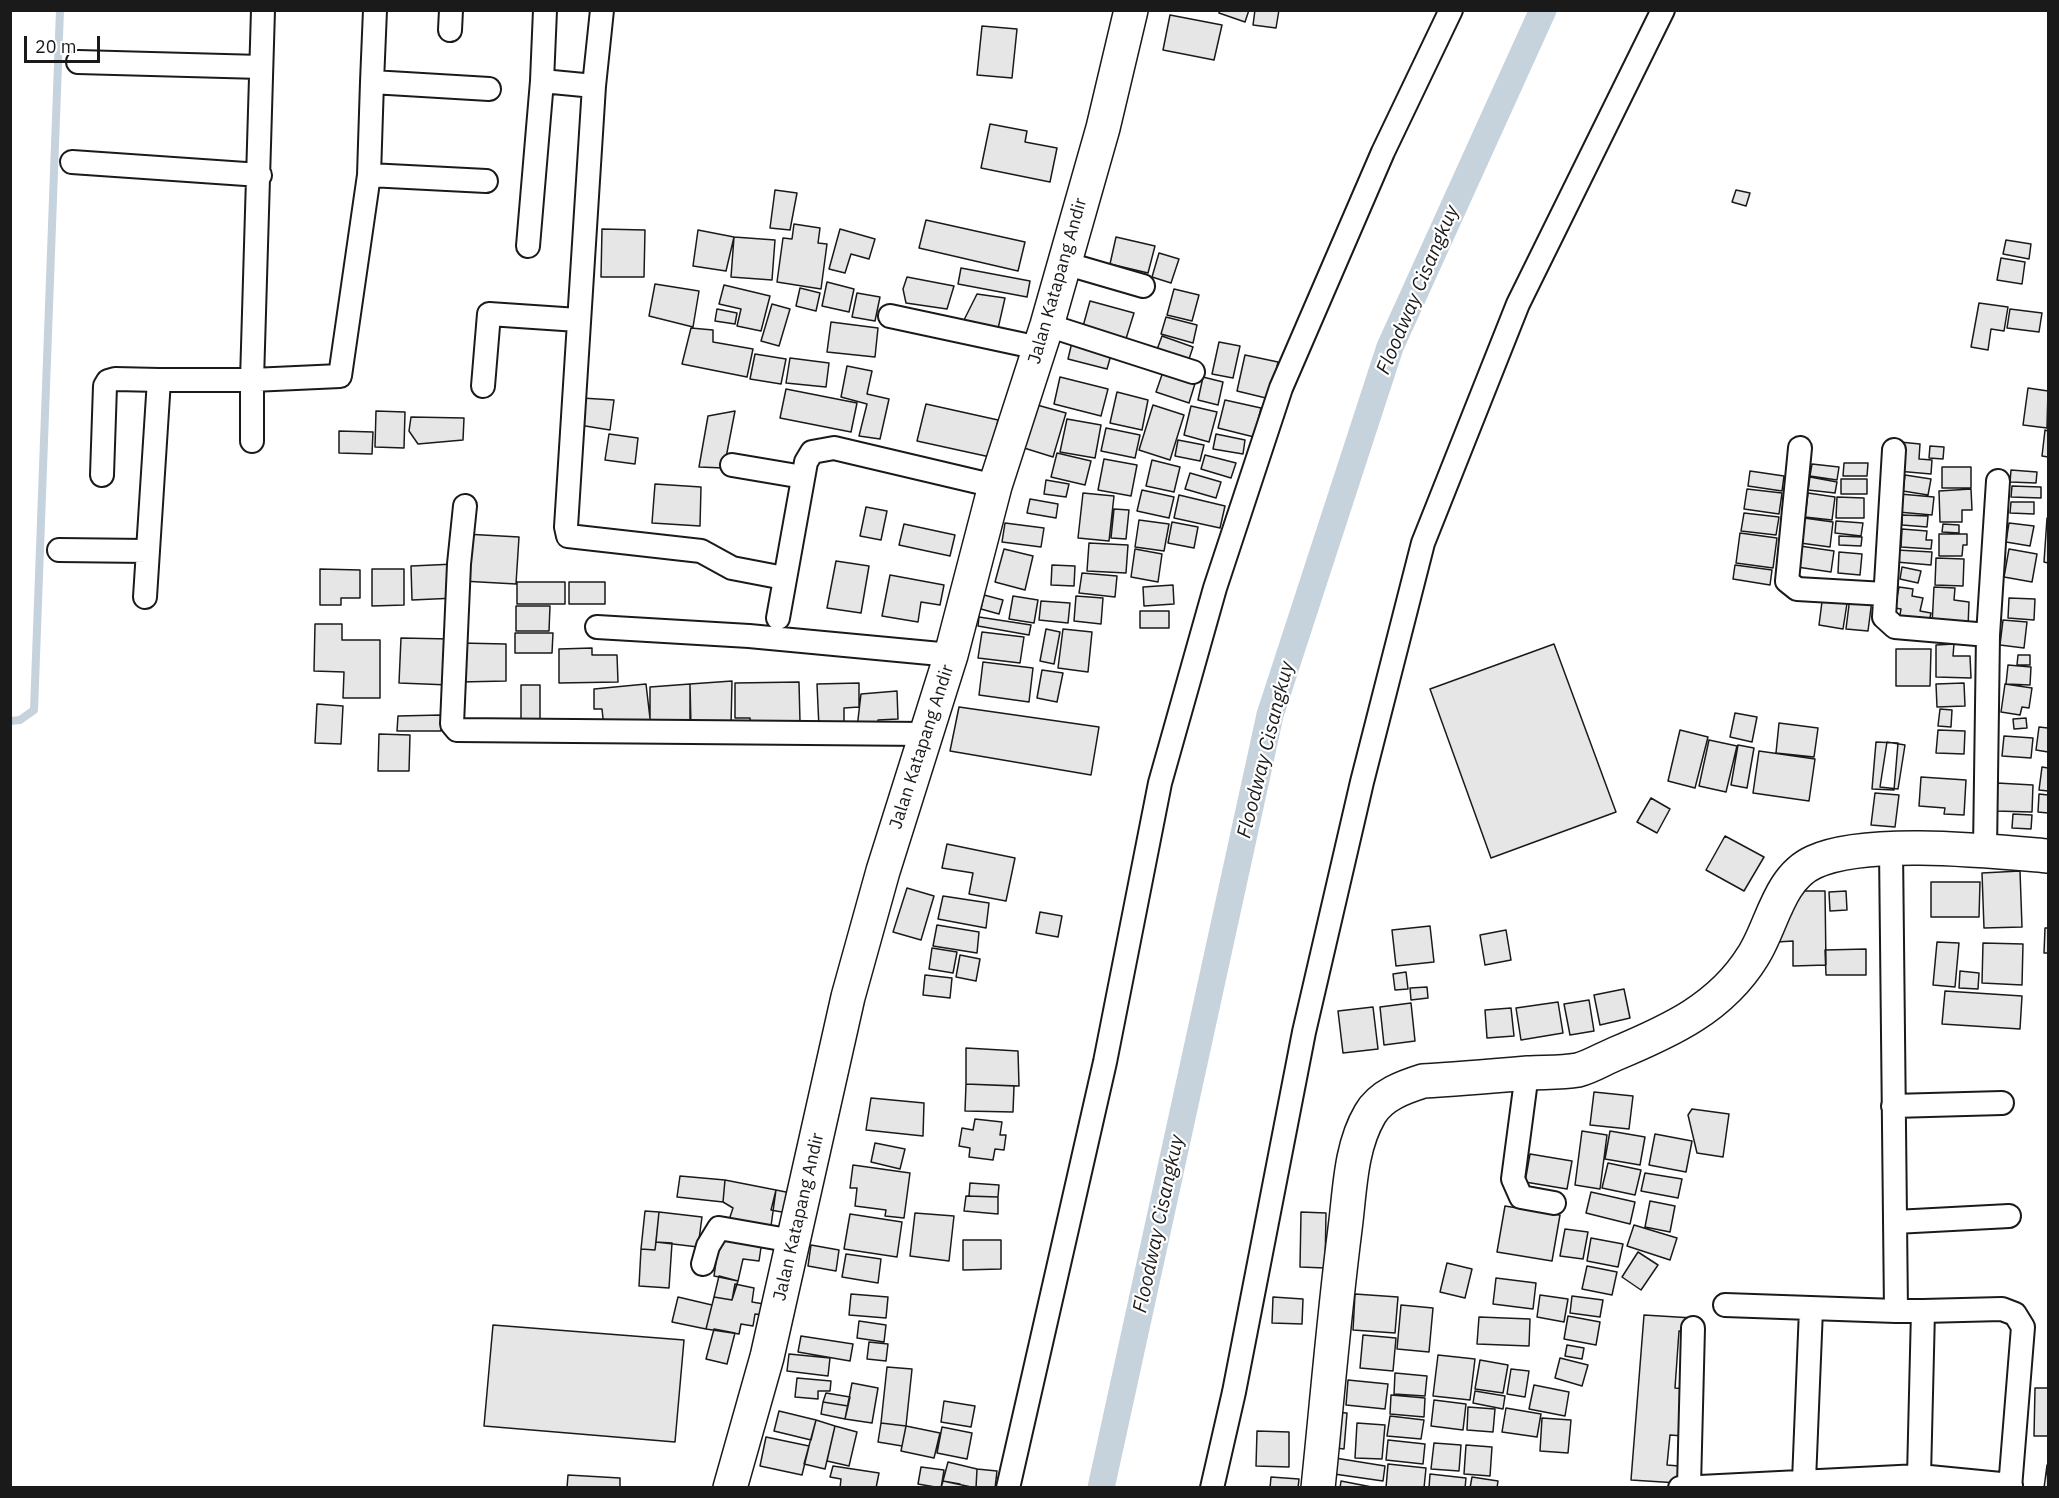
<!DOCTYPE html>
<html>
<head>
<meta charset="utf-8">
<style>
	body { margin:0 }
	#map { position:relative; width:2059px; height:1498px; overflow:hidden; background:#fff; font-family:"IBM Plex Sans",sans-serif }
	canvas { display:block }
	.frame { position:absolute; inset:0; border:12px solid #1a1a1a; pointer-events:none }
	.scale { position:absolute; left:24px; top:36px; width:76px; height:27px; box-sizing:border-box; border:3px solid #1a1a1a; border-top:0; padding-left:8px; font-size:18px; line-height:21px; white-space:nowrap; color:#1a1a1a; -webkit-text-stroke:4px #fff; paint-order:stroke }
</style>
</head>
<body>
<div id="map">
<canvas width="2059" height="1498"></canvas>
<div class="frame"></div>
<div class="scale">20 m</div>
</div>
<script>
const g = document.querySelector('canvas').getContext('2d');
g.lineJoin = 'round';
function trace(path, color, width, dash) { g.strokeStyle = color; g.lineWidth = width; g.lineCap = dash ? 'butt' : 'round'; g.setLineDash(dash || []); g.stroke(path); }
function paint(path, color) { g.fillStyle = color; g.fill(path, 'evenodd'); }
function drawText(font, color, halo, rows, align = 'center') {
  g.font = font + ' "IBM Plex Sans",sans-serif'; g.lineWidth = 4.5; g.setLineDash([]); g.textBaseline = 'middle'; g.strokeStyle = halo; g.fillStyle = color; for (const [text, x, y, turn = 0] of rows) {
    g.save(); g.translate(x, y); g.rotate((+turn || 0) * Math.PI / 180); g.textAlign = isNaN(turn) ? turn : align; if (halo) g.strokeText(text, 0, 0); g.fillText(text, 0, 0); g.restore();
  }
}
trace(new Path2D(`
	M10,721L20,720L34,710L60,10`), '#c6d2dc', 8);
trace(new Path2D(`
	M1101,1488L1270,715L1390,347L1543,10`), '#c6d2dc', 27);
const building = new Path2D(`
	M1219,10H1249L1245,22L1219,13Z
	M1255,10H1279L1276,28L1253,25Z
	M1170,15L1222,25L1214,60L1163,50Z
	M982,26L1017,29L1012,78L977,75Z
	M990,124L1027,131L1025,142L1057,148L1050,182L981,168Z
	M775,190L797,193L790,230L770,228Z
	M1736,190L1750,193L1746,206L1732,202Z
	M926,220L1025,242L1018,271L919,248Z
	M794,224L820,228L818,243L827,244L821,289L777,282L783,238L792,239Z
	M602,229L645,230L644,277H601Z
	M840,229L875,239L869,259L851,254L845,273L829,269Z
	M698,230L734,237L726,271L693,266Z
	M734,237L775,240L772,280L731,277Z
	M1116,237L1155,246L1148,273L1110,264Z
	M2006,240L2031,244L2029,259L2003,254Z
	M1159,253L1179,259L1171,283L1152,277Z
	M2001,258L2025,262L2022,284L1997,280Z
	M961,268L1030,281L1027,297L958,284Z
	M907,277L954,286L947,309L906,303L903,289Z
	M827,282L854,289L849,312L822,306Z
	M655,284L699,291L693,327L649,316Z
	M724,285L770,296L761,331L737,326L741,309L719,304Z
	M800,288L820,293L816,311L796,306Z
	M1174,289L1199,295L1192,321L1167,315Z
	M857,293L880,297L875,321L852,317Z
	M977,294L1005,298L997,333L961,326Z
	M1090,301L1134,313L1125,342L1082,330Z
	M1979,303L2008,307L2004,331L1991,329L1988,350L1971,347Z
	M772,304L790,309L779,346L761,341Z
	M717,309L737,313L735,324L715,321Z
	M2010,309L2042,313L2039,332L2007,328Z
	M1166,317L1197,325L1193,343L1161,334Z
	M831,322L878,328L875,357L827,352Z
	M691,328L713,330V342L753,349L747,377L682,364Z
	M1162,336L1193,347L1187,365L1155,355Z
	M1073,338L1113,348L1107,369L1068,359Z
	M1219,342L1240,346L1233,378L1212,374Z
	M755,354L786,359L781,384L750,379Z
	M1245,355L1278,362L1270,399L1237,391Z
	M790,358L829,363L826,387L786,383Z
	M847,366L872,371L867,394L889,399L880,439L859,436L867,404L841,397Z
	M1165,366L1197,377L1189,403L1156,392Z
	M1060,377L1108,389L1101,416L1054,404Z
	M1203,377L1223,382L1218,405L1198,400Z
	M2028,388L2048,391L2047,428L2023,425Z
	M786,389L857,403L851,432L780,418Z
	M1117,392L1148,400L1142,430L1110,423Z
	M582,398L614,400L610,430L579,425Z
	M1225,400L1261,408L1254,437L1218,428Z
	M926,404L998,420L990,457L917,441Z
	M1037,405L1066,413L1053,457L1024,448Z
	M1153,405L1184,415L1170,460L1139,450Z
	M1191,406L1217,412L1209,442L1184,435Z
	M376,411L405,412L404,448L375,447Z
	M735,411L724,468L699,467L708,416Z
	M411,417L464,418L463,440L418,444L409,431Z
	M1067,419L1101,425L1095,458L1060,452Z
	M1106,428L1140,435L1135,458L1101,451Z
	M2045,430L2048,431V457L2042,456Z
	M339,431L373,432L372,454L339,453Z
	M609,434L638,438L635,464L605,460Z
	M1216,434L1245,440L1243,454L1213,449Z
	M1178,440L1204,445L1200,461L1175,456Z
	M1900,442L1920,444L1919,459L1932,460L1931,474L1897,471Z
	M1930,446L1944,447L1943,459L1929,458Z
	M1057,453L1091,461L1085,485L1051,477Z
	M1205,455L1236,463L1231,478L1201,469Z
	M1104,459L1137,465L1131,496L1098,490Z
	M1152,460L1180,467L1174,492L1146,486Z
	M1844,463H1868L1867,476H1843Z
	M1812,464L1839,467L1837,480L1810,476Z
	M1942,467H1971V488H1942Z
	M2011,470L2037,472L2036,483L2010,482Z
	M1750,471L1784,476L1782,491L1748,486Z
	M1190,473L1221,482L1216,498L1185,489Z
	M1905,475L1931,479L1928,495L1903,491Z
	M1810,477L1837,482L1835,493L1808,490Z
	M1841,479H1867V494H1841Z
	M1046,480L1069,484L1066,497L1044,494Z
	M655,484L701,487L700,526L652,523Z
	M2012,486L2041,487V498L2011,497Z
	M1747,489L1782,493L1779,514L1744,509Z
	M1971,489L1972,510H1962V522H1940L1939,491Z
	M1142,490L1174,497L1169,518L1137,511Z
	M1083,493L1114,496L1109,541L1078,538Z
	M1808,493L1835,497L1832,520L1805,517Z
	M1900,494L1934,497L1932,515L1898,512Z
	M1179,495L1225,506L1220,528L1174,518Z
	M1837,497L1864,498V518H1836Z
	M1030,499L1058,504L1056,518L1027,513Z
	M2011,502H2034V514L2010,513Z
	M866,507L887,511L881,540L860,536Z
	M1114,509L1129,510L1126,539L1111,538Z
	M1744,513L1779,517L1776,535L1741,531Z
	M1902,515L1928,516L1927,527L1902,525Z
	M1804,518L1833,522L1830,547L1800,543Z
	M2047,518H2048V563L2044,562Z
	M1139,520L1169,524L1164,551L1135,547Z
	M1836,521L1863,523L1861,536L1835,533Z
	M1172,522L1198,527L1194,548L1168,543Z
	M1005,523L1044,528L1041,547L1002,542Z
	M2009,523L2034,526L2030,546L2006,542Z
	M904,524L955,535L950,556L899,545Z
	M1943,524L1959,525V533L1942,532Z
	M1902,529L1927,531L1926,540H1932L1931,549L1901,547Z
	M1740,533L1777,538L1773,568L1736,563Z
	M465,534L519,537L516,584L462,581Z
	M1939,534H1967V545H1963L1962,556H1939Z
	M1839,536L1862,537L1861,546L1839,545Z
	M1089,543L1128,545L1126,573L1087,571Z
	M1800,546L1834,551L1831,572L1797,567Z
	M1004,549L1033,556L1025,590L995,582Z
	M1135,549L1162,554L1158,582L1131,577Z
	M2009,549L2037,554L2032,582L2004,577Z
	M1897,550L1932,552L1931,565L1896,562Z
	M1839,552L1862,554L1860,575L1838,573Z
	M1936,558L1964,559L1963,586L1935,585Z
	M836,561L869,566L861,613L827,608Z
	M455,564L456,598L412,600L411,566Z
	M1052,565L1075,566L1074,586L1051,585Z
	M1735,565L1772,570L1770,585L1733,579Z
	M1902,567L1921,571L1918,583L1900,579Z
	M320,569L360,570V598H341V605H320Z
	M372,569H404V605L372,606Z
	M1082,573L1117,576L1115,597L1079,593Z
	M890,575L944,585L940,605L921,602L918,622L882,616Z
	M517,582H565V604H517Z
	M569,582H605V604H569Z
	M1173,585L1174,604L1144,606L1143,587Z
	M1899,587L1913,589L1912,596L1923,598L1920,611L1931,613L1928,626L1899,620L1901,609L1895,608Z
	M1934,587L1955,588L1954,600L1969,602L1968,627L1932,625Z
	M1823,594L1848,597L1843,629L1819,625Z
	M984,595L1003,600L999,614L981,609Z
	M1013,596L1038,600L1034,623L1009,619Z
	M1076,596L1103,598L1101,624L1074,621Z
	M1850,597L1872,600L1868,631L1846,629Z
	M2009,598L2035,599L2034,620L2008,618Z
	M1041,601L1070,603L1068,623L1039,620Z
	M516,606H550L549,631H516Z
	M1140,611H1169V628H1140Z
	M979,617L1031,625L1029,635L978,626Z
	M2003,620L2027,622L2024,648L2000,645Z
	M315,624H342V640H380V698H343L344,672L314,671Z
	M1046,629L1060,632L1054,664L1040,661Z
	M1063,629L1092,632L1088,672L1058,668Z
	M982,632L1024,637L1020,663L978,658Z
	M515,633H553L552,653H515Z
	M401,638L451,639L449,685L399,683Z
	M460,643L506,644V681L460,682Z
	M1554,644L1616,812L1491,858L1430,689Z
	M1954,644L1953,656H1970L1971,678L1936,677V645Z
	M592,648V655H617L618,682L559,683V649Z
	M1896,649H1931L1930,686H1896Z
	M2018,655H2030V665H2017Z
	M983,662L1033,668L1029,702L979,695Z
	M2008,665L2031,667L2030,685L2006,684Z
	M1042,670L1063,673L1057,702L1037,698Z
	M732,681L731,726L691,727L690,684Z
	M799,682L800,722L751,729L750,718H735V683Z
	M859,683V707L844,708V726L819,728L817,684Z
	M1964,683L1965,706L1937,707L1936,684Z
	M646,684L651,727L604,728L602,709H594V689Z
	M690,684V721L650,724V687Z
	M2005,684L2032,688L2029,708L2022,707L2020,715L2001,712Z
	M521,685H540V726L521,727Z
	M897,691L898,719L878,720V728H857L861,694Z
	M317,704L343,706L341,744L315,743Z
	M959,707L1099,727L1091,775L950,751Z
	M1940,709L1952,710L1951,727L1938,726Z
	M1735,713L1757,717L1752,742L1730,737Z
	M441,715V731H397L398,716Z
	M2026,718L2027,728L2014,729L2013,719Z
	M1779,723L1818,728L1814,757L1776,753Z
	M2039,727L2048,728V752L2036,750Z
	M1680,730L1708,737L1695,788L1668,781Z
	M1938,730L1965,731L1964,754L1936,753Z
	M379,734L410,735L409,771H378Z
	M2004,736L2033,738L2031,758L2002,756Z
	M1709,740L1737,746L1726,792L1699,786Z
	M1876,742L1898,743L1894,790L1872,789Z
	M1887,742L1905,745L1898,789L1880,787Z
	M1738,745L1754,748L1747,788L1731,785Z
	M1759,751L1815,759L1809,801L1753,793Z
	M2042,767L2048,768V791L2039,790Z
	M1921,777L1966,780L1964,815L1944,814L1945,808L1919,806Z
	M1997,783L2033,785L2032,812L1995,811Z
	M1875,793L1899,795L1895,827L1871,825Z
	M2039,794L2048,795V813L2038,812Z
	M1651,798L1670,809L1657,833L1637,822Z
	M2013,814L2032,815L2031,829L2012,828Z
	M1725,836L1764,857L1744,891L1706,870Z
	M947,844L1015,858L1006,901L969,894L973,873L942,868Z
	M2020,871L2022,927L1984,928L1982,873Z
	M1931,882H1980L1979,917H1931Z
	M907,888L934,896L921,940L893,932Z
	M1792,891H1825L1826,965L1793,966V941L1777,942V913H1792Z
	M1846,891L1847,910L1830,911L1829,892Z
	M943,896L989,903L986,928L938,919Z
	M1040,912L1062,916L1058,937L1036,933Z
	M937,925L979,932L977,953L933,946Z
	M1430,926L1434,962L1396,966L1392,930Z
	M2045,928H2048V953H2044Z
	M1506,930L1511,960L1485,965L1480,935Z
	M1937,942L1959,943L1955,987L1933,985Z
	M1983,943L2023,944L2022,985L1982,983Z
	M932,948L957,952L953,973L929,969Z
	M1866,949V975H1826L1825,950Z
	M960,955L980,959L976,981L956,977Z
	M1960,971L1979,973L1978,989L1959,988Z
	M1406,972L1408,989L1395,990L1393,974Z
	M925,975L952,978L950,998L923,995Z
	M1427,987L1428,998L1411,1000L1410,988Z
	M1624,989L1630,1018L1600,1025L1594,995Z
	M1945,991L2022,996L2020,1029L1942,1024Z
	M1589,1000L1594,1031L1570,1035L1564,1004Z
	M1558,1002L1563,1033L1521,1040L1516,1008Z
	M1411,1003L1415,1041L1384,1045L1380,1007Z
	M1373,1007L1378,1049L1343,1053L1338,1011Z
	M1511,1008L1514,1036L1487,1038L1485,1010Z
	M966,1048L1018,1051L1019,1086L966,1084Z
	M966,1084L1014,1086L1013,1112L965,1111Z
	M1594,1092L1633,1096L1629,1129L1590,1125Z
	M871,1098L924,1103L923,1136L866,1130Z
	M1692,1109L1729,1114L1723,1157L1697,1153L1688,1115Z
	M975,1119L1002,1122L1000,1135H1006L1004,1150L995,1149L993,1160L969,1157L970,1148L959,1146L962,1128L973,1130Z
	M1582,1131L1607,1135L1600,1189L1575,1185Z
	M1610,1131L1645,1137L1640,1165L1605,1159Z
	M1655,1134L1692,1141L1686,1172L1649,1165Z
	M875,1143L905,1149L900,1169L871,1162Z
	M1530,1154L1572,1161L1567,1189L1525,1182Z
	M1608,1163L1641,1170L1635,1195L1602,1188Z
	M853,1165L910,1173L904,1218L885,1216L886,1210L855,1206L857,1188H850Z
	M1645,1173L1682,1179L1678,1198L1641,1191Z
	M680,1176L725,1180L723,1202L677,1197Z
	M725,1180L776,1190L771,1226L729,1220L733,1208L723,1202Z
	M970,1183L999,1185L998,1197L969,1196Z
	M776,1190L791,1193L787,1213L771,1210Z
	M1591,1192L1635,1202L1630,1224L1586,1213Z
	M966,1196L998,1197V1214L964,1211Z
	M1650,1201L1675,1206L1670,1232L1645,1227Z
	M1505,1206L1560,1215L1552,1261L1497,1252Z
	M645,1211L659,1212L655,1250L641,1249Z
	M659,1212L702,1217L698,1247L656,1242Z
	M1301,1212L1326,1213L1325,1268L1300,1267Z
	M915,1213L954,1216L949,1261L910,1256Z
	M850,1214L902,1222L897,1257L844,1249Z
	M1634,1225L1677,1238L1670,1260L1627,1246Z
	M1565,1229L1588,1232L1583,1259L1560,1256Z
	M720,1235L762,1241L759,1261L743,1259L738,1281L714,1276Z
	M1591,1238L1623,1244L1618,1267L1587,1261Z
	M963,1240H1001V1269L963,1270Z
	M656,1242L672,1243L669,1288L639,1286L641,1249L655,1250Z
	M811,1245L839,1250L836,1271L808,1266Z
	M1638,1252L1658,1265L1641,1290L1622,1277Z
	M846,1254L881,1259L878,1283L842,1277Z
	M1447,1263L1472,1269L1465,1298L1440,1292Z
	M1587,1266L1617,1272L1612,1295L1582,1289Z
	M719,1276L738,1281L732,1300L714,1297Z
	M1496,1278L1536,1283L1533,1309L1493,1304Z
	M735,1284L754,1288L752,1302L764,1304L763,1315L755,1314L753,1326L741,1324L739,1334L706,1329L714,1297L732,1300Z
	M851,1294L888,1297L886,1318L849,1315Z
	M1355,1294L1398,1297L1395,1333L1353,1330Z
	M1540,1295L1568,1299L1564,1322L1537,1317Z
	M1572,1296L1603,1300L1600,1317L1570,1313Z
	M678,1297L712,1305L706,1329L672,1322Z
	M1273,1297L1303,1299L1302,1324L1272,1323Z
	M1401,1305L1433,1308L1429,1352L1397,1349Z
	M1644,1315L1693,1318L1692,1332L1679,1331L1675,1388L1686,1389L1683,1436L1670,1435L1667,1465L1679,1466L1678,1483L1631,1480Z
	M1568,1316L1600,1322L1596,1345L1564,1339Z
	M1479,1317L1530,1319L1529,1346L1477,1344Z
	M859,1321L886,1325L884,1342L857,1338Z
	M493,1325L684,1340L675,1442L484,1426Z
	M714,1329L735,1333L727,1364L706,1359Z
	M1363,1335L1396,1338L1393,1371L1360,1368Z
	M801,1336L853,1344L850,1361L798,1352Z
	M869,1342L888,1344L886,1361L867,1359Z
	M1567,1345L1584,1348L1582,1359L1565,1356Z
	M789,1354L830,1358L828,1376L787,1371Z
	M1438,1355L1475,1359L1470,1400L1433,1396Z
	M1560,1358L1588,1365L1582,1386L1555,1378Z
	M1480,1360L1508,1365L1503,1393L1475,1389Z
	M887,1367L912,1369L906,1426L881,1423Z
	M1511,1369L1529,1371L1525,1397L1507,1394Z
	M1395,1373L1427,1376L1425,1396L1394,1394Z
	M797,1378L831,1381L830,1391H818V1399L795,1397Z
	M1348,1380L1388,1384L1385,1409L1346,1405Z
	M852,1383L878,1388L872,1423L845,1419Z
	M1534,1385L1569,1392L1565,1416L1529,1409Z
	M2035,1388H2048V1436H2034Z
	M1475,1391L1505,1396L1503,1409L1473,1403Z
	M826,1393L850,1397L848,1406L823,1402Z
	M1391,1395L1425,1398L1424,1417L1390,1414Z
	M1434,1400L1466,1404L1463,1430L1431,1426Z
	M944,1401L975,1406L971,1427L941,1422Z
	M823,1402L848,1406L845,1419L821,1414Z
	M1468,1407L1495,1409L1493,1432L1467,1430Z
	M1506,1408L1541,1414L1537,1437L1502,1432Z
	M779,1411L816,1420L811,1440L774,1431Z
	M1331,1412L1347,1413L1344,1449L1328,1447Z
	M1390,1416L1424,1420L1421,1439L1387,1436Z
	M1542,1418L1571,1420L1568,1453L1540,1451Z
	M816,1420L835,1426L825,1469L804,1464Z
	M881,1423L906,1426L902,1446L878,1442Z
	M1357,1423L1385,1425L1382,1459L1355,1458Z
	M835,1426L857,1432L849,1466L827,1461Z
	M906,1426L940,1433L934,1458L901,1451Z
	M942,1427L972,1433L967,1459L937,1453Z
	M1257,1431L1289,1432V1467L1256,1466Z
	M766,1437L809,1446L802,1475L760,1466Z
	M1388,1440L1425,1444L1423,1464L1386,1460Z
	M1434,1443L1461,1445L1459,1471L1431,1469Z
	M1466,1445L1492,1447L1490,1476L1464,1474Z
	M1329,1457L1385,1466L1383,1481L1327,1473Z
	M948,1462L977,1469L976,1488L943,1481Z
	M1388,1464L1426,1468L1424,1488H1386Z
	M2047,1465L2048,1488H2044Z
	M833,1466L879,1473L876,1488H840L841,1479L830,1477Z
	M921,1467L944,1470L941,1488L918,1484Z
	M977,1469L997,1471L995,1488H976Z
	M1430,1474L1466,1478L1465,1488H1429Z
	M568,1475L620,1478V1488H567Z
	M1271,1477L1299,1479L1298,1488H1270Z
	M1472,1477L1498,1481L1497,1488H1470Z
	M943,1481L960,1484L959,1488H941Z
	M1341,1481L1377,1488H1340Z`);
paint(building, '#e6e6e6');
trace(building, '#1a1a1a', 1.5);
const street = new Path2D(`
	M375,10L372,82L489,89
	M545,10L542,81L594,86
	M602,10L594,86L566,527L568,536L701,551L732,568L784,578
	M450,30L451,10
	M78,62L261,67
	M72,162L260,175
	M369,175L486,181
	M528,246L542,81
	M1064,263L1143,286
	M890,316L1039,348
	M1047,325L1193,372
	M483,386L489,314L578,320
	M252,441V380L340,376L369,175L372,82
	M1800,448L1787,581L1797,589L1885,594
	M1894,450L1884,617L1895,627L1988,635
	M732,465L803,477
	M102,475L105,386L108,381L115,379L159,380
	M465,506L459,564L452,724L457,730L925,734
	M59,550L147,551
	M145,597L159,380H252L263,10
	M778,618L806,462L812,452L834,448L995,486
	M597,627L749,636L951,655
	M1891,849L1896,1311H1923L1919,1476
	M1985,850L1988,635L1998,481
	M1527,1073L1513,1179L1521,1197L1554,1203
	M1893,1106L2002,1103
	M1895,1222L2009,1216
	M703,1264L708,1246L719,1228L793,1241
	M1725,1305L1896,1311
	M1923,1311L2002,1309L2015,1314L2023,1327L2010,1488
	M1804,1481L1811,1309
	M1689,1486L1693,1328
	M1008,1488L1105,1062L1160,783L1215,588L1281,388L1383,152L1451,10
	M1212,1488L1234,1392L1304,1032L1362,782L1423,543L1518,304L1663,10
	M1680,1488L1919,1476L2011,1485`);
const secondary = new Path2D(`
	M730,1488L767,1357L848,997L883,871L951,655L995,486L1047,325L1103,128L1131,10
	M1318,1488C1327,1401 1334,1315 1345,1229C1350,1191 1350,1148 1370,1114C1381,1095 1404,1087 1423,1081C1458,1079 1493,1076 1528,1073C1544,1072 1561,1073 1578,1070C1590,1067 1603,1059 1615,1054C1670,1031 1721,1008 1753,956C1772,927 1778,878 1814,862C1866,838 1990,851 2048,856`);
trace(street, '#1a1a1a', 26);
trace(secondary, '#1a1a1a', 36);
trace(street, '#fff', 22);
trace(secondary, '#fff', 33);
drawText('18px', '#1a1a1a', '#fff', [
	["Jalan Katapang Andir",1058,281,-74],
	["Jalan Katapang Andir",922,747,-72],
	["Jalan Katapang Andir",799,1217,-77]
]);
drawText('italic 20px', '#1a1a1a', '#fff', [
	["Floodway Cisangkuy",1418,290,-67],
	["Floodway Cisangkuy",1266,750,-76],
	["Floodway Cisangkuy",1159,1224,-78]
]);
</script>
</body>
</html>
